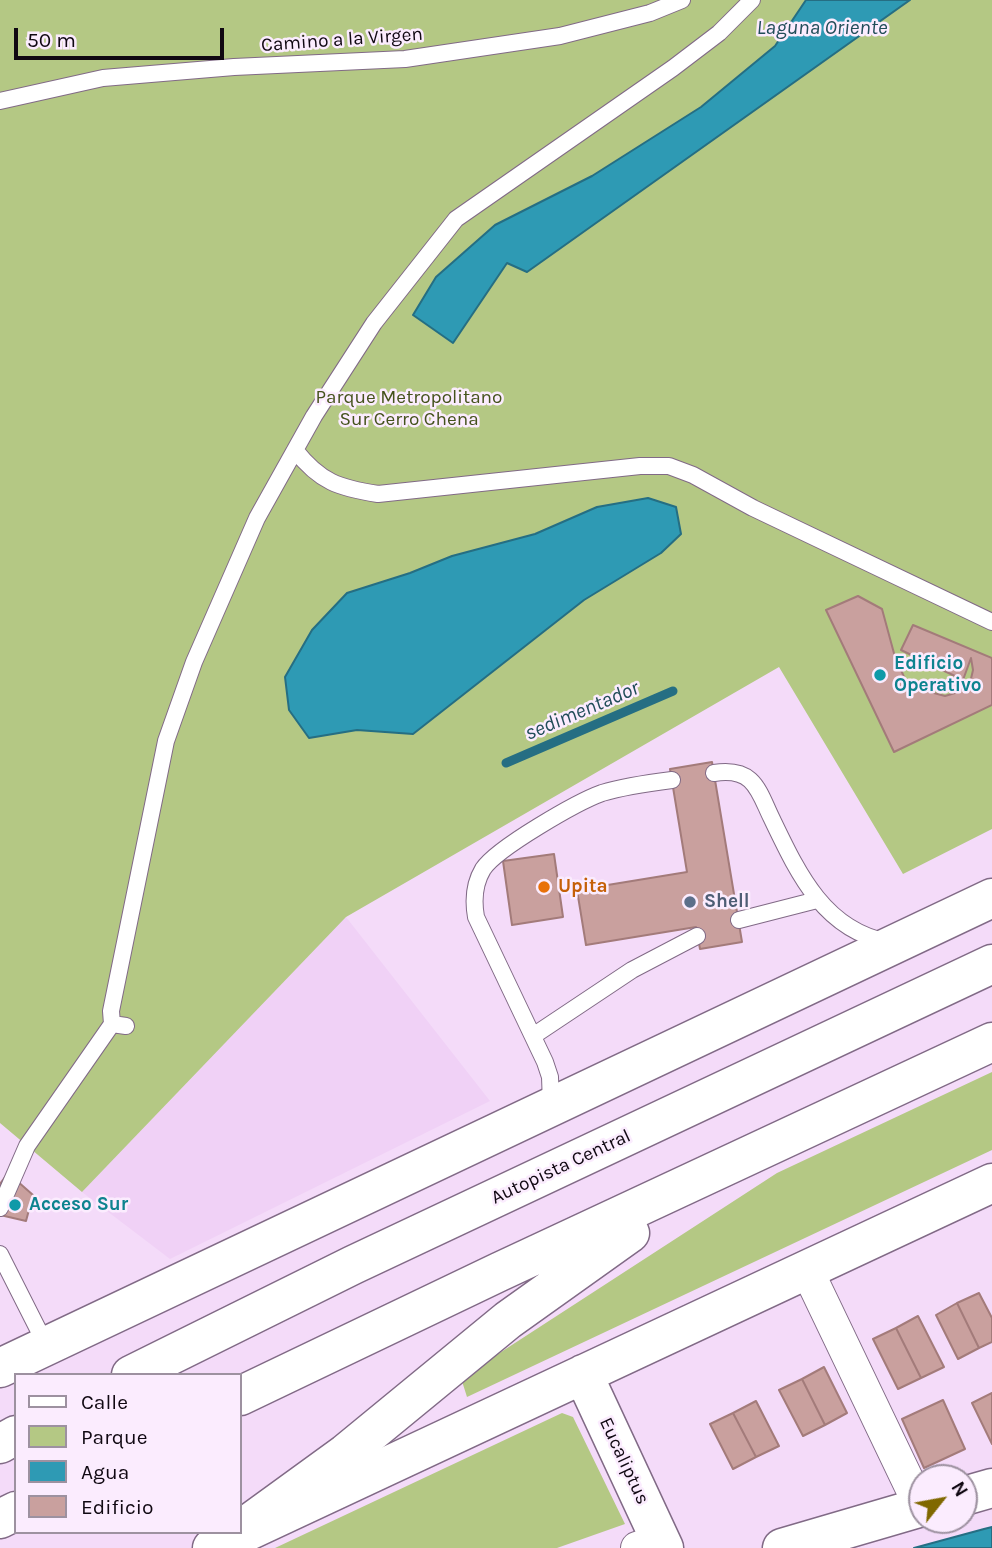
<!DOCTYPE html>
<html>
<head>
<meta charset="utf-8">
<style>
	body { margin:0 }
	#map { position:relative; width:992px; height:1548px; overflow:hidden; background:#f4dbf9; font-family:Karla,sans-serif }
	canvas { display:block }
	.legend { position:absolute; left:14px; top:1373px; width:228px; height:161px; box-sizing:border-box; background:#fbecfe; border:2px solid #9d91a0; margin:0; padding:9px 12px; list-style:none; font-size:21px; color:#100812 }
	.legend li { display:flex; align-items:center; gap:14px; height:35px }
	.legend b { width:35px; border:2px solid #9d91a0 }
	.north { position:absolute; left:908px; top:1464px; width:70px; height:70px; box-sizing:border-box; background:#fbecfe; border:2px solid #9d91a0; border-radius:50%; rotate:59deg; font-size:19px; font-weight:700; line-height:28px; text-align:center; color:#100812 }
	.north::after { content:''; display:block; margin:auto; width:24px; height:32px; background:#806800; clip-path:polygon(50% 0,100% 100%,50% 72%,0 100%) }
	.scale { position:absolute; left:14px; top:28px; width:210px; height:32px; box-sizing:border-box; border:4px solid #100812; border-top:0; padding-left:9px; font-size:21px; line-height:24px; white-space:nowrap; color:#100812; -webkit-text-stroke:5px #fbecfe; paint-order:stroke }
</style>
</head>
<body>
<div id="map">
<canvas width="992" height="1548"></canvas>
<ul class="legend">
<li><b style="height:9px;background:#fff"></b>Calle</li>
<li><b style="height:19px;background:#b4c884"></b>Parque</li>
<li><b style="height:19px;background:#2e9ab4"></b>Agua</li>
<li><b style="height:19px;background:#c9a09e"></b>Edificio</li>
</ul>
<div class="north">N</div>
<div class="scale">50 m</div>
</div>
<script>
const g = document.querySelector('canvas').getContext('2d');
g.lineJoin = 'round';
function paint(path, color) { g.fillStyle = color; g.fill(path, 'evenodd'); }
function trace(path, color, width, dash) { g.strokeStyle = color; g.lineWidth = width; g.lineCap = dash ? 'butt' : 'round'; g.setLineDash(dash || []); g.stroke(path); }
function drawText(font, color, halo, rows, align = 'center') {
  g.font = font + ' Karla,sans-serif'; g.lineWidth = 5; g.setLineDash([]); g.textBaseline = 'middle'; g.strokeStyle = halo; g.fillStyle = color; for (const [text, x, y, turn = 0] of rows) {
    g.save(); g.translate(x, y); g.rotate((+turn || 0) * Math.PI / 180); g.textAlign = isNaN(turn) ? turn : align; if (halo) g.strokeText(text, 0, 0); g.fillText(text, 0, 0); g.restore();
  }
}
paint(new Path2D(`
	M346,917L490,1101L170,1259L82,1192Z`), '#f0d1f6');
paint(new Path2D(`
	M0,0H992V829L903,874L779,667L346,917L82,1192L0,1123Z
	M992,1072V1150L467,1397L461,1378L777,1173Z
	M562,1413L573,1417L625,1524L557,1548H275Z`), '#b4c884');
const water = new Path2D(`
	M806,0H910L527,272L507,263L453,343L413,315L436,277L495,225L592,176L701,107L775,46Z
	M648,498L676,507L681,534L661,553L584,600L413,734L357,730L309,738L289,710L285,677L312,630L347,593L410,573L452,556L535,534L597,507Z
	M992,1527V1548H914L984,1529Z`);
paint(water, '#2e9ab4');
trace(water, '#256e83', 2);
trace(new Path2D(`
	M506,763L673,691`), '#256e83', 9);
const building = new Path2D(`
	M858,596L882,609L895,657L905,679L919,689L945,696L955,693L970,683L973,670L971,658L963,680L901,650L913,625L992,658V705L894,752L826,610Z
	M712,762L742,942L700,949L696,927L586,945L577,890L687,872L670,769Z
	M554,854L563,917L512,925L503,861Z
	M8,1173L33,1195L26,1221L0,1215V1184Z
	M979,1293L992,1318V1342L979,1348L957,1303Z
	M957,1303L979,1348L958,1359L936,1315Z
	M918,1316L944,1367L921,1378L896,1328Z
	M896,1328L921,1378L898,1389L873,1339Z
	M824,1367L847,1413L825,1425L802,1379Z
	M802,1379L825,1425L803,1436L779,1390Z
	M992,1393V1444L972,1403Z
	M943,1400L965,1449L924,1468L902,1419Z
	M756,1401L779,1446L756,1457L733,1413Z
	M733,1413L756,1457L733,1469L710,1424Z`);
paint(building, '#c9a09e');
trace(building, '#a37b7a', 2);
const lane = new Path2D(`
	M0,101L103,78L234,67L405,59L560,36L650,13L682,0
	M295,450C320,482 339,488 378,494L640,466H669L693,475L753,508L992,622
	M714,773C727,771 740,771 750,780C760,789 765,805 771,817C797,871 823,930 888,942
	M739,920L817,900
	M126,1026L112,1024L111,1011L166,741L194,662L257,518L314,416L374,323L456,219L673,68L719,33L752,0
	M533,1036L632,970L697,936
	M551,1104L550,1077L545,1062L476,917C473,900 474,884 483,869C497,848 577,802 602,793C625,786 648,783 672,780
	M0,1208L27,1146L112,1024
	M0,1254L47,1347`);
const street = new Path2D(`
	M807,1270L921,1508
	M637,1548L661,1540`);
const secondary = new Path2D(`
	M0,1368L992,898
	M583,1374L664,1548
	M964,1496L992,1488
	M212,1548L992,1183
	M782,1548L922,1507`);
const highway = new Path2D(`
	M131,1375L353,1265L992,964
	M240,1396L499,1272L992,1042
	M0,1444L16,1435
	M0,1519L16,1511
	M240,1530L346,1453L508,1320L630,1233`);
trace(lane, '#816a86', 18);
trace(street, '#816a86', 34);
trace(secondary, '#816a86', 41);
trace(highway, '#816a86', 41);
trace(lane, '#fff', 16);
trace(street, '#fff', 32);
trace(secondary, '#fff', 38);
trace(highway, '#fff', 38);
for (const [x, y, r, color] of [
	[880,675,7,"#0f9aa8"],
	[544,887,7,"#e8710a"],
	[690,902,7,"#5c6f8a"],
	[15,1205,7,"#0f9aa8"]
]) { const dot = new Path2D(); dot.arc(x, y, r, 0, 2 * Math.PI); g.fillStyle = color; g.fill(dot); trace(dot, '#fbecfe', 2.5); }
drawText('19px', '#100812', '#fbecfe', [
	["Camino a la Virgen",342,40,-4],
	["Autopista Central",561,1167,-25],
	["Eucaliptus",624,1461,65]
]);
drawText('19px', '#44521c', '#fbecfe', [
	["Parque Metropolitano",409,398],
	["Sur Cerro Chena",409,420]
]);
drawText('bold 19px', '#0d838f', '#fbecfe', [
	["Edificio",894,664],
	["Operativo",894,686],
	["Acceso Sur",29,1205]
], 'left');
drawText('bold 19px', '#c56008', '#fbecfe', [
	["Upita",558,887]
], 'left');
drawText('bold 19px', '#4e5e75', '#fbecfe', [
	["Shell",704,902]
], 'left');
drawText('italic 21px', '#214d59', '#fbecfe', [
	["Laguna Oriente",822,28],
	["sedimentador",582,711,-23]
]);
</script>
</body>
</html>
